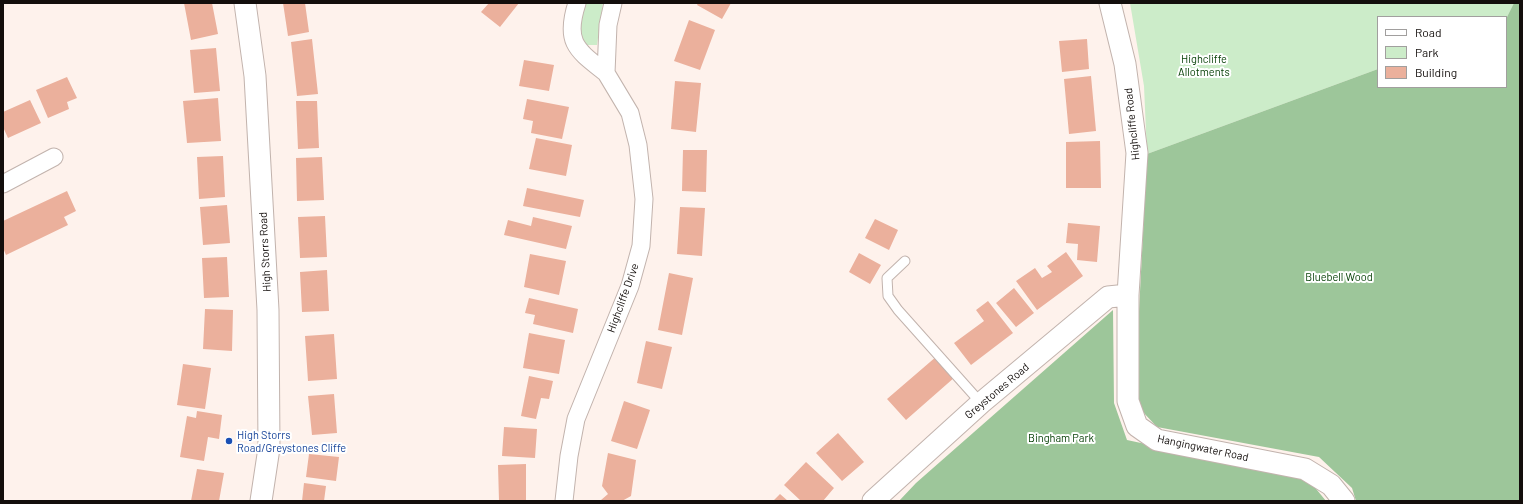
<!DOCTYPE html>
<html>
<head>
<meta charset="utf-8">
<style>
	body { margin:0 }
	#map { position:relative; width:1523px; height:504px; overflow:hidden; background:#fef2ec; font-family:Barlow,sans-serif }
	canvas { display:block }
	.frame { position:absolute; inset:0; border:4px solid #130e0c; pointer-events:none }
	.legend { position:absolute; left:1377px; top:16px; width:130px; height:72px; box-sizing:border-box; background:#fff; border:1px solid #a19f9e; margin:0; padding:5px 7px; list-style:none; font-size:12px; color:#130e0c }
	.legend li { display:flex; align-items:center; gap:8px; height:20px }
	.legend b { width:20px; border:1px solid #a19f9e }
</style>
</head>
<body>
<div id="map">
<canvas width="1523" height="504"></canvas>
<div class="frame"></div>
<ul class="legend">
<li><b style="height:5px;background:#fff"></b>Road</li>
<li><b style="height:11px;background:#ccecc9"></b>Park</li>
<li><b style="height:11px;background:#ebb09c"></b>Building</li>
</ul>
</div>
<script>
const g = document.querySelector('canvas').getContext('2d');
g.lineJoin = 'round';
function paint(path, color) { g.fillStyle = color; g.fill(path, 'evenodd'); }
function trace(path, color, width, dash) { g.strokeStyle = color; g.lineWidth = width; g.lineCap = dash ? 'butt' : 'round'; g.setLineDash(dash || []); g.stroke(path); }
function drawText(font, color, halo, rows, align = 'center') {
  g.font = font + ' Barlow,sans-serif'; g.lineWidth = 4; g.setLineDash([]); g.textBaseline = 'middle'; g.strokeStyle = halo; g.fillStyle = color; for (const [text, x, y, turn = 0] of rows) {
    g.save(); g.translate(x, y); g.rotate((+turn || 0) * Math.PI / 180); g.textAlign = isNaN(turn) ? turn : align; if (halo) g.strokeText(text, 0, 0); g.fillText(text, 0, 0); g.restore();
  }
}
paint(new Path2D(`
	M584,3H603L597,45H586L579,37Z
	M1130,3H1514L1506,19V17H1378V69L1147,154L1144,86Z`), '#ccecc9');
paint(new Path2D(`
	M1514,3H1520V501H1356L1352,488L1319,457L1157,427L1142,411L1135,390L1147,154L1378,69V87H1506V19Z
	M1113,310L1114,403L1127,440L1308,479L1326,501H899L916,483Z`), '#9dc69a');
paint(new Path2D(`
	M184,3H212L218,34L191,40Z
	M283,3H305L309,32L288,36Z
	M489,3H519L500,27L481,12Z
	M698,3H731L722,19L697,5Z
	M689,20L715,30L700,70L674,61Z
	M312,39L318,94L297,96L291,42Z
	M1087,39L1089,69L1062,72L1059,41Z
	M216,48L220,91L194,93L190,50Z
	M524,60L554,65L549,91L519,86Z
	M1091,76L1096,131L1069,134L1064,79Z
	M67,77L77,98L67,102L69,109L48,118L36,90Z
	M675,81L701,83L696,132L671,129Z
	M218,98L221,141L187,143L183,101Z
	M527,99L569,107L562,139L531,133L533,121L523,119Z
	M30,100L41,123L8,138L3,127V112Z
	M296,101H317L319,148L298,149Z
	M536,138L572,145L566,176L529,169Z
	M1100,141L1101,188H1066V142Z
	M683,150H707L706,192L682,191Z
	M223,156L225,197L199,199L197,157Z
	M322,157L324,200L297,201L296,158Z
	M527,188L584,200L580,217L523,206Z
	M67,191L76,211L64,217L68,225L6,255L3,248V221Z
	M227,205L230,243L203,245L200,207Z
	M680,207L705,208L702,256L677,254Z
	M325,216L327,257L300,258L298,217Z
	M533,217L572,226L566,249L504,235L508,220L531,226Z
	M875,219L898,230L889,250L865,238Z
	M1068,223L1100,226L1097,262L1077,260L1078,244L1066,243Z
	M1066,252L1083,276L1037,310L1016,281L1035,268L1042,278L1052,272L1047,266Z
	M859,253L881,265L870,284L849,272Z
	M530,254L566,261L559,295L524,287Z
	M227,257L229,297L204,298L202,258Z
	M327,270L329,311L302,312L300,272Z
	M669,273L693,278L682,335L658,330Z
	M1014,288L1034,313L1016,327L996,303Z
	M529,298L578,309L573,333L533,324L535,315L525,313Z
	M988,301L1013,333L971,365L954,343L984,321L976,310Z
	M205,309L233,310L232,351L203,349Z
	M529,333L565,340L559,374L523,368Z
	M334,334L337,379L308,381L305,336Z
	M646,341L672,347L662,389L637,383Z
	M937,356L955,377L906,420L887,399Z
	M183,364L211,368L205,409L177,405Z
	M529,376L553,381L549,399L541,398L536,419L521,416Z
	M334,394L337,433L312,435L308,396Z
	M624,401L650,410L637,449L611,441Z
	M197,411L222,415L219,439L208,437L204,461L180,457L187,416L196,418Z
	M504,427L537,429L535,458L502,456Z
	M838,433L864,462L842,481L816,453Z
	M608,453L636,460L631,496L622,501L601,500L608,494L602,486Z
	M309,454L339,457L336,481L306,477Z
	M806,462L834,488L823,501H801L784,485Z
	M526,464V501H499L498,465Z
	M197,469L224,473L219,501H191Z
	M304,483L326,486L324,501H302Z
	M780,494L788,501H773Z`), '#ebb09c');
const service = new Path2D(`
	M905,261L887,278L888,296L898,310L981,403`);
const minor = new Path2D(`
	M577,3C564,43 577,50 606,73
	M3,184L54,157
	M564,501L569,456L576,419L630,286L641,246L644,199L638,145L630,113L606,73L608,25L613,3`);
const tertiary = new Path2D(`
	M245,3L255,76L268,310L269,448L261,501
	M1110,3L1125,64L1137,153L1128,295V401L1137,426L1157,440L1305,469L1331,485L1344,501
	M873,501L981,403L1108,297L1128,295`);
trace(service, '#c2b3ad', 11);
trace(minor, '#c2b3ad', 19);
trace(tertiary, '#c2b3ad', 23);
trace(service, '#fff', 9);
trace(minor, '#fff', 17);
trace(tertiary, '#fff', 21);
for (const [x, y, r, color] of [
	[229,441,4,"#1a4fb4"]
]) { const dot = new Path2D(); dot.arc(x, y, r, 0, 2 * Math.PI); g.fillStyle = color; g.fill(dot); trace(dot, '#fff', 1.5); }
drawText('11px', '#003c00', '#fff', [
	["Highcliffe",1204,59],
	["Allotments",1204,72],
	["Bluebell Wood",1339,277],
	["Bingham Park",1061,438]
]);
drawText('11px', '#130e0c', '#fff', [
	["Highcliffe Road",1132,124,-96],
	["High Storrs Road",265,252,-93],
	["Highcliffe Drive",623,298,-70],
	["Greystones Road",997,391,-40],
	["Hangingwater Road",1203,448,12]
]);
drawText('11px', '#164399', '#fff', [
	["High Storrs",237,435],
	["Road/Greystones Cliffe",237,448]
], 'left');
</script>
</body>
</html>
